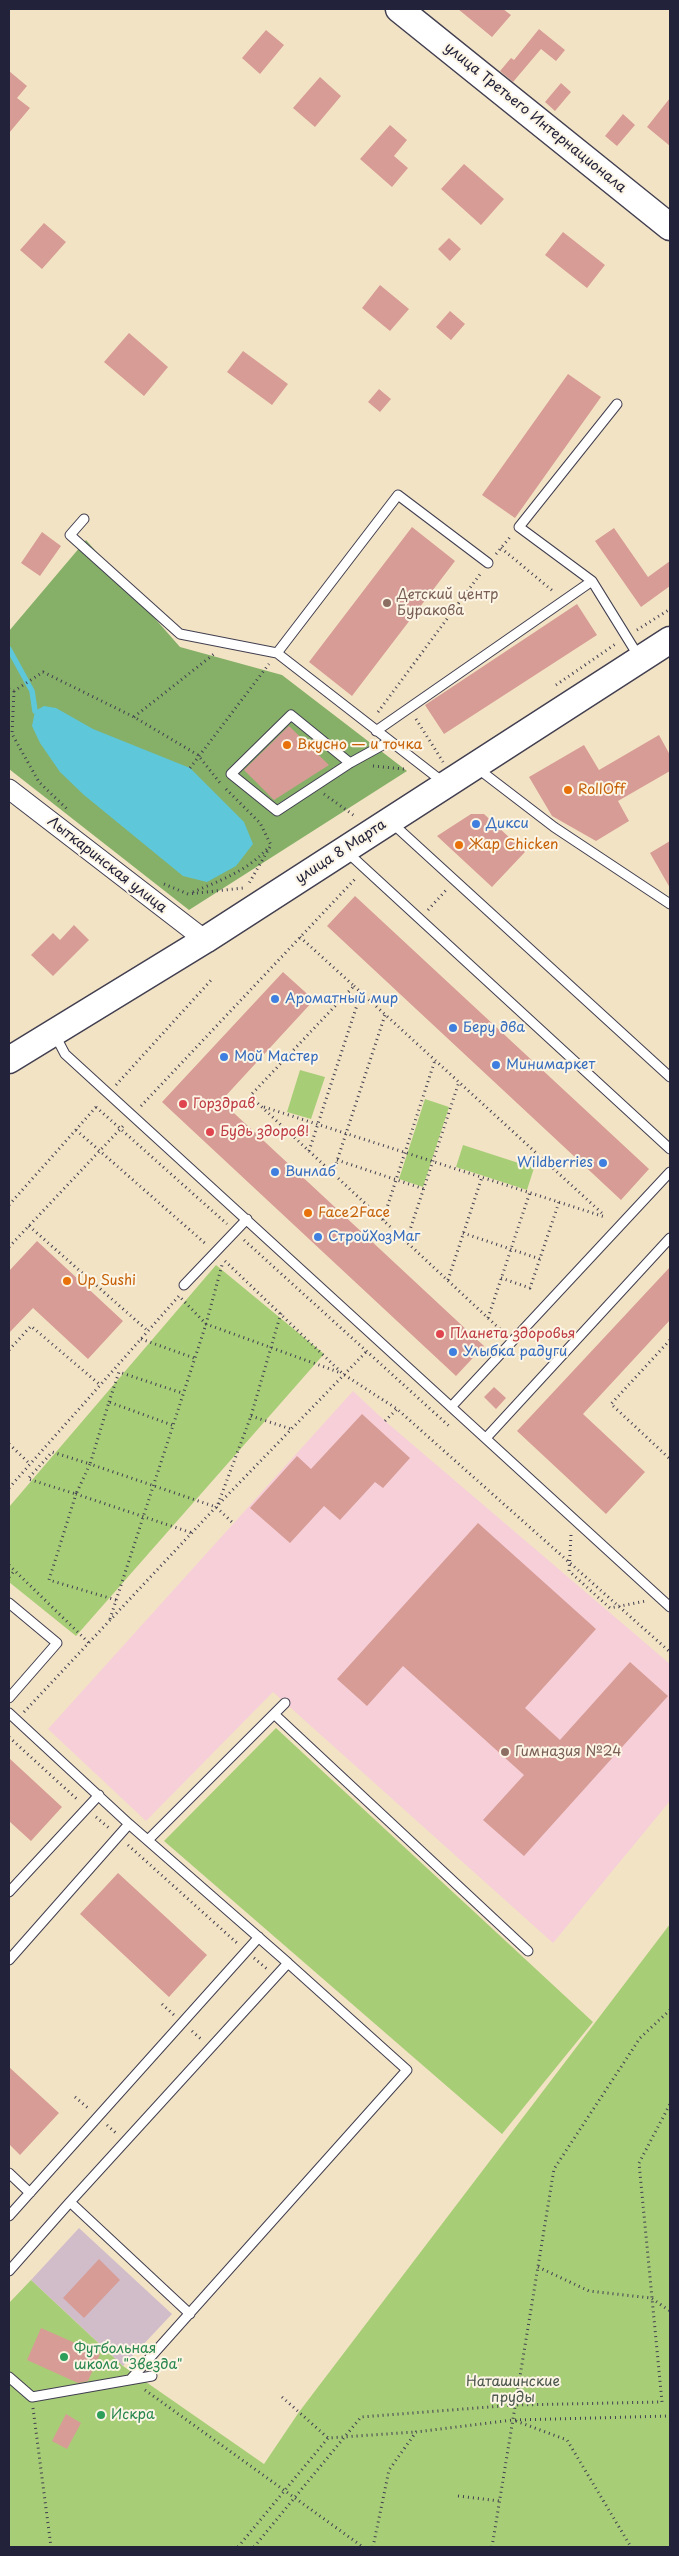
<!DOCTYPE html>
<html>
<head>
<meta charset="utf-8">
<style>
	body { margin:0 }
	#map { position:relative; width:679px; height:2556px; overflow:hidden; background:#f3e3c5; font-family:"Playpen Sans",sans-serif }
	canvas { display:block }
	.frame { position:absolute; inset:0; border:10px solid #22223b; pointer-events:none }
</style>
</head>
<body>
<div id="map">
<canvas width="679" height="2556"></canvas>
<div class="frame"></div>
</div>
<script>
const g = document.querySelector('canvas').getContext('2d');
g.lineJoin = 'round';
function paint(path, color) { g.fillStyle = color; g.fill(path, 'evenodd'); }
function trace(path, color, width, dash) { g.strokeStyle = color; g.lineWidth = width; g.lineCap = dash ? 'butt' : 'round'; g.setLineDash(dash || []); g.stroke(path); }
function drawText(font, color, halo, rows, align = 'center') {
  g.font = font + ' "Playpen Sans",sans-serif'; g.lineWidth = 4; g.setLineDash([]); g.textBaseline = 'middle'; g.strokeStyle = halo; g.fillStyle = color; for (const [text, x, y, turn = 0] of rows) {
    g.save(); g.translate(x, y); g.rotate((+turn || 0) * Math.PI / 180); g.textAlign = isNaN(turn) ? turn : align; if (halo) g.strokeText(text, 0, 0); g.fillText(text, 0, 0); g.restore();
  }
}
paint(new Path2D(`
	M353,1391L385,1421L670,1664V1801L553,1943L273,1692L146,1821L48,1729Z`), '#f6cfd8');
paint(new Path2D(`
	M79,2228L172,2314L123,2366L31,2280Z`), '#d1bdca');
paint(new Path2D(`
	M300,1070L325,1077L311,1119L287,1112Z
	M425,1099L449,1107L423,1187L399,1179Z
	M463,1145L534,1168L527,1190L456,1167Z
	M216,1265L324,1354L76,1636L9,1582V1507Z
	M276,1728L593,2022L502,2134L164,1841Z
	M670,1924V2547H9V2303L31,2280L123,2366L264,2464L299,2412Z`), '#a8cd77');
paint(new Path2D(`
	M86,540L180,647L282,675L407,771L189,910L9,769V631Z`), '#86b068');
paint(new Path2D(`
	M44,706L56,708L93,729L190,768L244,822L253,844L236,866L207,882L183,876L84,795L60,772L40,743L32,726L35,711Z`), '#5ec7da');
trace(new Path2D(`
	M9,649L32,691L35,711`), '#5ec7da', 5.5);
paint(new Path2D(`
	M458,9H503L511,15L492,37Z
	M539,29L565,50L556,61L541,49L513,82L500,71L511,58L514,60Z
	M266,30L284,45L260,74L242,58Z
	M9,71L27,86L17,98L30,108L9,133Z
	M320,77L341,96L315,127L293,108Z
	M561,83L571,92L555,111L545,102Z
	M670,98V146L647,127Z
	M623,114L635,125L617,146L605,136Z
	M390,125L407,140L394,156L408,168L392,187L360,159Z
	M464,164L504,199L481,225L441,189Z
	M44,223L66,242L42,269L20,250Z
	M563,232L605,265L587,288L545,255Z
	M449,238L461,249L450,261L438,249Z
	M380,285L409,309L390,331L362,308Z
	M450,311L465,324L451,340L436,327Z
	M129,333L168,367L144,396L104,362Z
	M243,351L288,384L272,405L227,372Z
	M568,374L601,397L515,518L482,495Z
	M379,389L391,399L380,412L368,402Z
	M412,527L455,561L352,696L309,662Z
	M614,528L648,577L670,561V586L641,607L595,541Z
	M42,532L61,546L40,576L21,563Z
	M577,604L597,635L444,734L425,705Z
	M289,726L329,765L274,800L244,770Z
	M659,735L670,755V771L618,801L629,821L596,841L552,816L529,777L584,745L599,770Z
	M471,814H484L525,852L492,887L437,836Z
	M670,841V888L650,853Z
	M355,896L649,1169L621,1200L327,926Z
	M74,925L89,940L53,976L31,955L53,933L60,940Z
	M283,972L314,1000L221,1101L484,1346L456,1376L162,1102Z
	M37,1241L123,1321L88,1359L33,1308L9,1333V1271Z
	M670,1267V1320L583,1414L645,1472L606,1514L517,1431Z
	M494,1387L506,1398L496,1409L484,1397Z
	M362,1414L410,1458L383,1488L375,1482L340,1520L324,1506L290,1543L250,1508L297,1456L311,1469Z
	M478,1523L596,1629L525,1708L560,1740L630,1662L668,1696L524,1856L483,1820L524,1775L403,1666L367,1706L337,1679Z
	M9,1758L62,1807L31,1841L9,1821Z
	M118,1873L207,1955L169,1997L80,1914Z
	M9,2067L59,2113L20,2155L9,2144Z
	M99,2259L120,2280L84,2318L63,2298Z
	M41,2328L100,2354L88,2381L78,2383L27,2360Z
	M66,2414L81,2423L67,2449L52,2441Z`), '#d79c95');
const lane = new Path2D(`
	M617,404L519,527L592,581L639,657
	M84,519L70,535L180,634L277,653
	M376,731L592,581
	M350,763L291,715L231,774L277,811L350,763L390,741
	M477,768L554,827L670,904
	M443,782L277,653L398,495L488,563
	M392,823L670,1077
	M347,852L670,1149
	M55,1035L65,1054L670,1607
	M184,1285L247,1219
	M451,1407L670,1172
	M486,1438L670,1238
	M9,1603L57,1643L9,1698
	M9,1713L129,1824L288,1963L70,2202
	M274,1714L528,1951
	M148,1840L285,1703
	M9,1892L99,1795
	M9,1960L129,1824
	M9,2173L30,2193
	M9,2216L259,1937
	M9,2271L70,2202L190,2314
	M9,2377L32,2397L152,2376
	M130,2380L407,2070L288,1963`);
const street = new Path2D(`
	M9,789L205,940`);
const secondary = new Path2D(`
	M399,9L670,227
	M9,1060L205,940L670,640`);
trace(lane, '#413f50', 11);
trace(street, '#413f50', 21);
trace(secondary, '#413f50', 29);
trace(new Path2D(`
	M501,548L554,592
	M496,554L511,536
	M637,630L670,609
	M556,685L617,643
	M9,689L14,691L43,672L134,717L198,755L220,783
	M14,691L12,734L39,782L67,809
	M378,712L481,573
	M134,717L214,654
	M416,719L443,762
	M373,766L404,769
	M190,768L269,664
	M226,789L260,823L271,845L248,885
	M324,794L356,817
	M164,884L188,894L243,888
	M193,892C219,881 247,871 267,849
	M428,910L447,889
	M300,937L354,986L250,1096L503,1332
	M354,986L604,1215
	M116,1085L213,978
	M141,1106L356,878
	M96,1107L227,1224
	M264,1107L605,1217
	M76,1130L207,1245
	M309,1151L361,993
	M337,1160L424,1189
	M333,1173L385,1015
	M9,1205L97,1106
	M383,1220L435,1060
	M29,1226L148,1331
	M463,1233L540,1259
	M244,1240L449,1426
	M406,1242L459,1082
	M9,1247L125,1124
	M225,1261L343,1374L397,1409L670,1652
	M501,1278L530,1288L559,1202
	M448,1280L482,1177
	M488,1318L530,1192
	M141,1339L194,1358
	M670,1340L611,1404L670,1459
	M9,1350L31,1326L99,1384
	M109,1402L119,1372L182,1393
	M251,1416L291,1429
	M385,1421L397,1409
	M172,1425L109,1402L90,1464L52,1452L28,1479L76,1494L90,1464L216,1507L234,1524
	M9,1444L29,1463
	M9,1488L179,1296L206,1324L341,1373
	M218,1504L251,1416L281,1313
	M571,1535L569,1571L610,1608L646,1601
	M9,1565L89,1643
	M9,1577L15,1570
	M116,1600L49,1580L76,1494L192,1533
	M110,1619L206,1324L222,1265
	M24,1712L216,1507L366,1352
	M9,1737L79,1801
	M96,1817L110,1829
	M128,1845L237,1943
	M254,1958L267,1969
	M162,2004L174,2015
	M192,2031L202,2040
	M75,2097L89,2109
	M107,2125L117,2134
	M538,2267L589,2291L651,2298L670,2311
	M145,2390L363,2547
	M282,2397L328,2438
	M33,2408L51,2547
	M516,2421L567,2440L631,2547
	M458,2496L500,2501
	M238,2547L328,2438L415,2432
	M254,2547L361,2417L515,2405L662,2402L639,2163L670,2104
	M373,2547L389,2470L416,2432L513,2420L670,2416
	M492,2547L554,2169L640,2038L670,2010`), '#413f50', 3, [1, 4]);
trace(lane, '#fff', 9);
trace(street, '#fff', 19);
trace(secondary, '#fff', 26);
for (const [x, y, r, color] of [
	[387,603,5,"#8d6e63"],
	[287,745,5,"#e8710a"],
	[568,790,5,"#e8710a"],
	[476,824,5,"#3f7fe0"],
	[459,845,5,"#e8710a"],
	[275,999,5,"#3f7fe0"],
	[453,1028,5,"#3f7fe0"],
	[224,1057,5,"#3f7fe0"],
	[496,1065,5,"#3f7fe0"],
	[183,1104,5,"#e0444e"],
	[210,1132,5,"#e0444e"],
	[603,1163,5,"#3f7fe0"],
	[275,1172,5,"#3f7fe0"],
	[308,1213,5,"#e8710a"],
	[318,1237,5,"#3f7fe0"],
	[67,1281,5,"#e8710a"],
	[440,1334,5,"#e0444e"],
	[453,1352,5,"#3f7fe0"],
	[505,1752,5,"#8d6e63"],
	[64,2357,5,"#2e9e5b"],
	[101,2415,5,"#2e9e5b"]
]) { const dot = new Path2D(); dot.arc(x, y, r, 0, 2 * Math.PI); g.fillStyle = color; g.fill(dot); trace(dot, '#fcf5e5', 2); }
drawText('14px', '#22223b', '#fcf5e5', [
	["улица Третьего Интернационала",535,118,39],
	["улица 8 Марта",341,852,-33],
	["Лыткаринская улица",107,865,38]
]);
drawText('14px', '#785e54', '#fcf5e5', [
	["Детский центр",397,595],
	["Буракова",397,611],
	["Гимназия №24",515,1752]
], 'left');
drawText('14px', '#c56008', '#fcf5e5', [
	["Вкусно — и точка",297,745],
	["RollOff",578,790],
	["Жар Chicken",469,845],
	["Face2Face",318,1213],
	["Up Sushi",77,1281]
], 'left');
drawText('14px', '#366cbe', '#fcf5e5', [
	["Дикси",486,824],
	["Ароматный мир",285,999],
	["Беру два",463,1028],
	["Мой Мастер",234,1057],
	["Минимаркет",506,1065],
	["Wildberries",593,1163,"right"],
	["Винлаб",285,1172],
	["СтройХозМаг",328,1237],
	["Улыбка радуги",463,1352]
], 'left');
drawText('14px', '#be3a42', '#fcf5e5', [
	["Горздрав",193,1104],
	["Будь здоров!",220,1132],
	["Планета здоровья",450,1334]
], 'left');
drawText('14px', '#27864d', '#fcf5e5', [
	["Футбольная",74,2349],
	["школа \"Звезда\"",74,2365],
	["Искра",111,2415]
], 'left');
drawText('14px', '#4a554d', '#fcf5e5', [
	["Наташинские",513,2382],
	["пруды",513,2398]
]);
</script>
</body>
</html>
